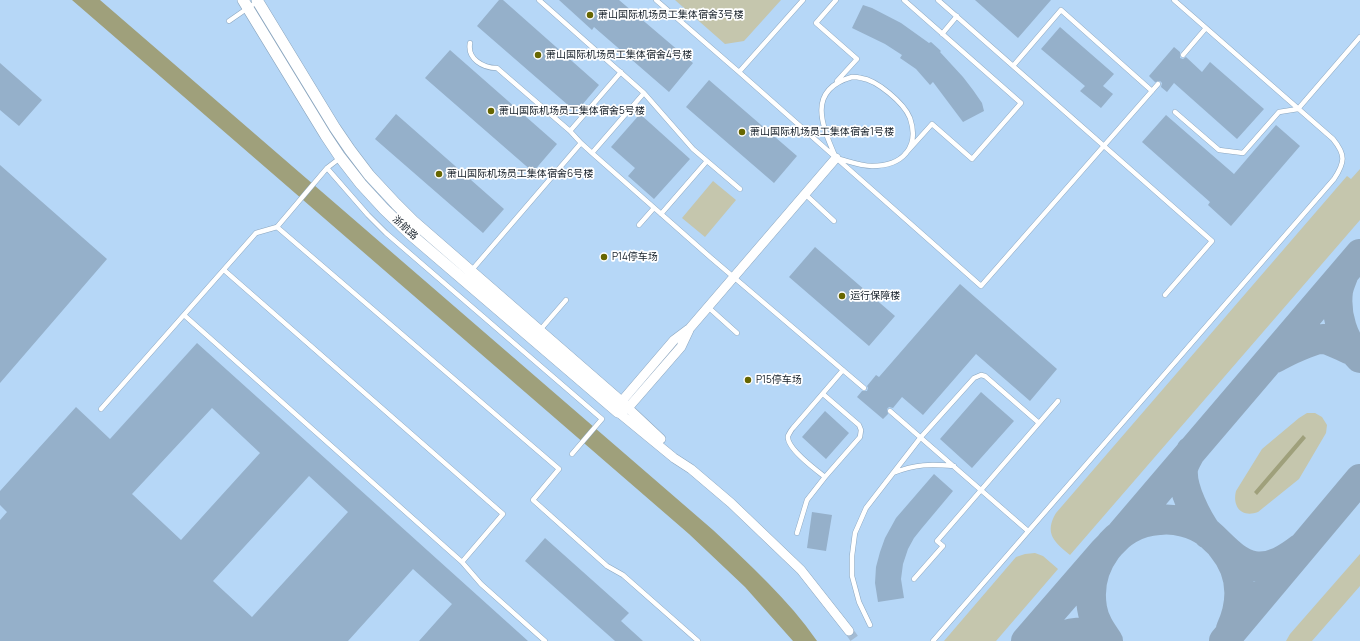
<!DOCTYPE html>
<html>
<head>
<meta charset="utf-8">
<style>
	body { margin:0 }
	canvas { display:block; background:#c7e3fe }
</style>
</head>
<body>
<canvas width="1360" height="641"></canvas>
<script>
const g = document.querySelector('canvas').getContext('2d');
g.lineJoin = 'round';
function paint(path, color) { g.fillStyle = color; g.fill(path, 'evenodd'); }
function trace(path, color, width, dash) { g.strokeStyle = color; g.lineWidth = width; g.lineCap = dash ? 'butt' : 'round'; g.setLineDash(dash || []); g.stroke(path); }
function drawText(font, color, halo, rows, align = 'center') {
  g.font = font + ' Manrope,"Noto Sans SC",sans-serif'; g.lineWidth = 3.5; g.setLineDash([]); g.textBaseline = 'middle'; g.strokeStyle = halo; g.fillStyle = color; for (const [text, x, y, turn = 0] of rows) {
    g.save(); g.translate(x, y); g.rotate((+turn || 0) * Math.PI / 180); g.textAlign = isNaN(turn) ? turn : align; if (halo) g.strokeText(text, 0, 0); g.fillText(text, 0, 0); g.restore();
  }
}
paint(new Path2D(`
	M0,0H1360V641H0Z`), '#b6d7f7');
paint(new Path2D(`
	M675,0H781L744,41L725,44Z
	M1360,169V220L1070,555C1054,542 1044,533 1056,513L1347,176L1351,179Z
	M713,181L736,200L705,237L682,218Z
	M1307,413H1315L1322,417L1327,425L1326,433L1299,479L1258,512C1242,518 1232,507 1236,491L1262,449L1299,418Z
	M1035,553L1043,556L1058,569L996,641H944L1016,557L1025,554Z
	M1360,554V586L1312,641H1286L1290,634Z`), '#c5c6ad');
paint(new Path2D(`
	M72,0H100L713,530C750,565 788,599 817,641H793L745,587L689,534Z
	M1303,435L1306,438L1257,495L1254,492Z`), '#9fa07b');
trace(new Path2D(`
	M1344,273C1342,279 1339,285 1338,291C1335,315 1343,341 1360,358
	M1275,358C1285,352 1314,338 1324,339C1332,340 1345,348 1353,351
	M1191,451C1189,456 1184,463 1183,469C1181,488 1197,519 1208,534
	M1222,547C1243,572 1244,600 1231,629
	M1026,641L1104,551L1121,534L1360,254
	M1050,641C1072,632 1082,628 1104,641
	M1108,641C1101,631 1094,621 1092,608C1085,566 1115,523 1159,520C1175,518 1194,523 1208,533C1222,545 1235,563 1254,566C1272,569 1288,558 1301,548
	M1224,641L1360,479`), '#91a8be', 30);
paint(new Path2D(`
	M499,0H503L599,85L576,112L477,26Z
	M559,0H619L693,63L669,92L594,27L592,30Z
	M975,0H1051L1018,38Z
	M863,5L872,8L901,23L929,43L931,42L941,51L940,52L963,77L973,90L982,103L984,111L963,122L933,82L930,85L916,69L900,58L902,55L885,44L852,28Z
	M1060,27L1114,74L1103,86L1113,94L1101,108L1080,91L1085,86L1041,49Z
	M1174,47L1180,52V58L1183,59L1186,57L1202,72L1210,62L1264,109L1237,139L1174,83L1167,92L1161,87L1162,83L1160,81L1155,82L1149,76Z
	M450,50L557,144L533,172L425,78Z
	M0,63L42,100L19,126L0,110Z
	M709,80L797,156L774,183L686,107Z
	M396,114L504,209L483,233L375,139Z
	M640,114L690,159L654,199L628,176L635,168L611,147Z
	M1166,115L1234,174L1276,125L1300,146L1231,226L1208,205L1210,202L1142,142Z
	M0,165L107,259L0,383Z
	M815,247L895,316L869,346L789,277Z
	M960,284L1057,369L1030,401L976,354L923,415L902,397L893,408L889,407L887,409L888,414L883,419L857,397L862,391H867L868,388L867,386L876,375L879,377Z
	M197,343L528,641H419L452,604L413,569L348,641H0V520L7,512L0,505V491L76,407L110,439ZM212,408L260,453L181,540L132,494ZM309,476L348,512L252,617L213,581Z
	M981,392L1014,421L972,468L940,439Z
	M825,411L849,433L826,459L802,437Z
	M934,474L953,491L922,528L914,538L908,549L903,564L901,579L904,598L878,602L875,583L876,567L880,552L885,538L896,518Z
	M812,512L832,515L826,551L807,548Z
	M545,538L629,613L621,621L643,641H615L525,561Z`), '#95b0ca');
trace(new Path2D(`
	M849,631L856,641`), '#a3bbd3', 9, [9, 4.5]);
const service = new Path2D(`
	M539,0L644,93L693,149L740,189
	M656,0L739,72L981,286L1158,84
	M836,0L816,23L857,59L837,81
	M904,0L1021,103L972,159L932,124L905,154
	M938,0L1212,241L1165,295
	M229,21L258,1
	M942,34L957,16
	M470,43C467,59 483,68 497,68L570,131
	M1183,55L1206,28
	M1013,66L1061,10L1152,91
	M739,72L803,0
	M852,77C855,77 858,77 861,78C877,80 904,103 910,118C920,148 902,166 872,166C860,166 848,161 836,158C822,126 806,90 852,77Z
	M1175,112L1219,150L1243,153L1279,112L1298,109L1360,37
	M581,143L592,153L644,93
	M592,153L710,257L864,388
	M340,158L327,168L277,227L559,469L533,500L607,566L623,575L698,641
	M327,168L368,215L386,233L602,419L572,454
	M805,194L834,221
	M661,214L707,161
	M639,225L654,208
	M224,270L503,514L462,562
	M471,271L581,143L570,131L621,72
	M708,307L737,333
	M184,315L462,562L481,584L545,641
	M540,330L566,300
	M823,394L859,425L861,430L860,437L825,477C816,470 786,448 788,436C789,434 791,430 793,428L843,370
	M101,409L256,233L277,227
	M890,411L1028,531
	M893,473C916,464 930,464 954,466
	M797,533L807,500L825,477
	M914,579L943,546L937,541L1058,401
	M870,625L859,602L852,576V556L855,533L866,508L921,437L974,378L981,375L985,376L1039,423
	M933,641L1334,179C1345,162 1346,155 1333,139L1174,0`);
const minor = new Path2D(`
	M620,407L621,402L674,340L690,328L836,158
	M628,408L661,439
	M623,410L628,408L681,347L689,330
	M618,412L674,458L691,469L731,503L801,570L849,631`);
const tertiary = new Path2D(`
	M243,0L326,136L340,157L361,184L384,209L409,233L618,412
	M257,0L335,128L350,150L369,175L396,204L413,221L628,408`);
trace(service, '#8ba6bf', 5.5);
trace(minor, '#8ba6bf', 10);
trace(tertiary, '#8ba6bf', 12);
trace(service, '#fff', 4.5);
trace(minor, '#fff', 9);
trace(tertiary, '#fff', 11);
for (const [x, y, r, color] of [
	[590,15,4,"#676600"],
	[538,55,4,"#676600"],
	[491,111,4,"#676600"],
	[742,132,4,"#676600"],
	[439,174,4,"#676600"],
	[604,257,4,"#676600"],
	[842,296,4,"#676600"],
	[748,380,4,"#676600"]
]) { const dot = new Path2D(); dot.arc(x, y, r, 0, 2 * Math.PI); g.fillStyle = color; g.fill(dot); trace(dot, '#fff', 1.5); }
drawText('10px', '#121c26', '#fff', [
	["萧山国际机场员工集体宿舍3号楼",598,15],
	["萧山国际机场员工集体宿舍4号楼",546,55],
	["萧山国际机场员工集体宿舍5号楼",499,111],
	["萧山国际机场员工集体宿舍1号楼",750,132],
	["萧山国际机场员工集体宿舍6号楼",447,174],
	["P14停车场",612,257],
	["运行保障楼",850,296],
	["P15停车场",756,380]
], 'left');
drawText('10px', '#121c26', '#fff', [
	["浙航路",405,228,42]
]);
</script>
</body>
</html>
